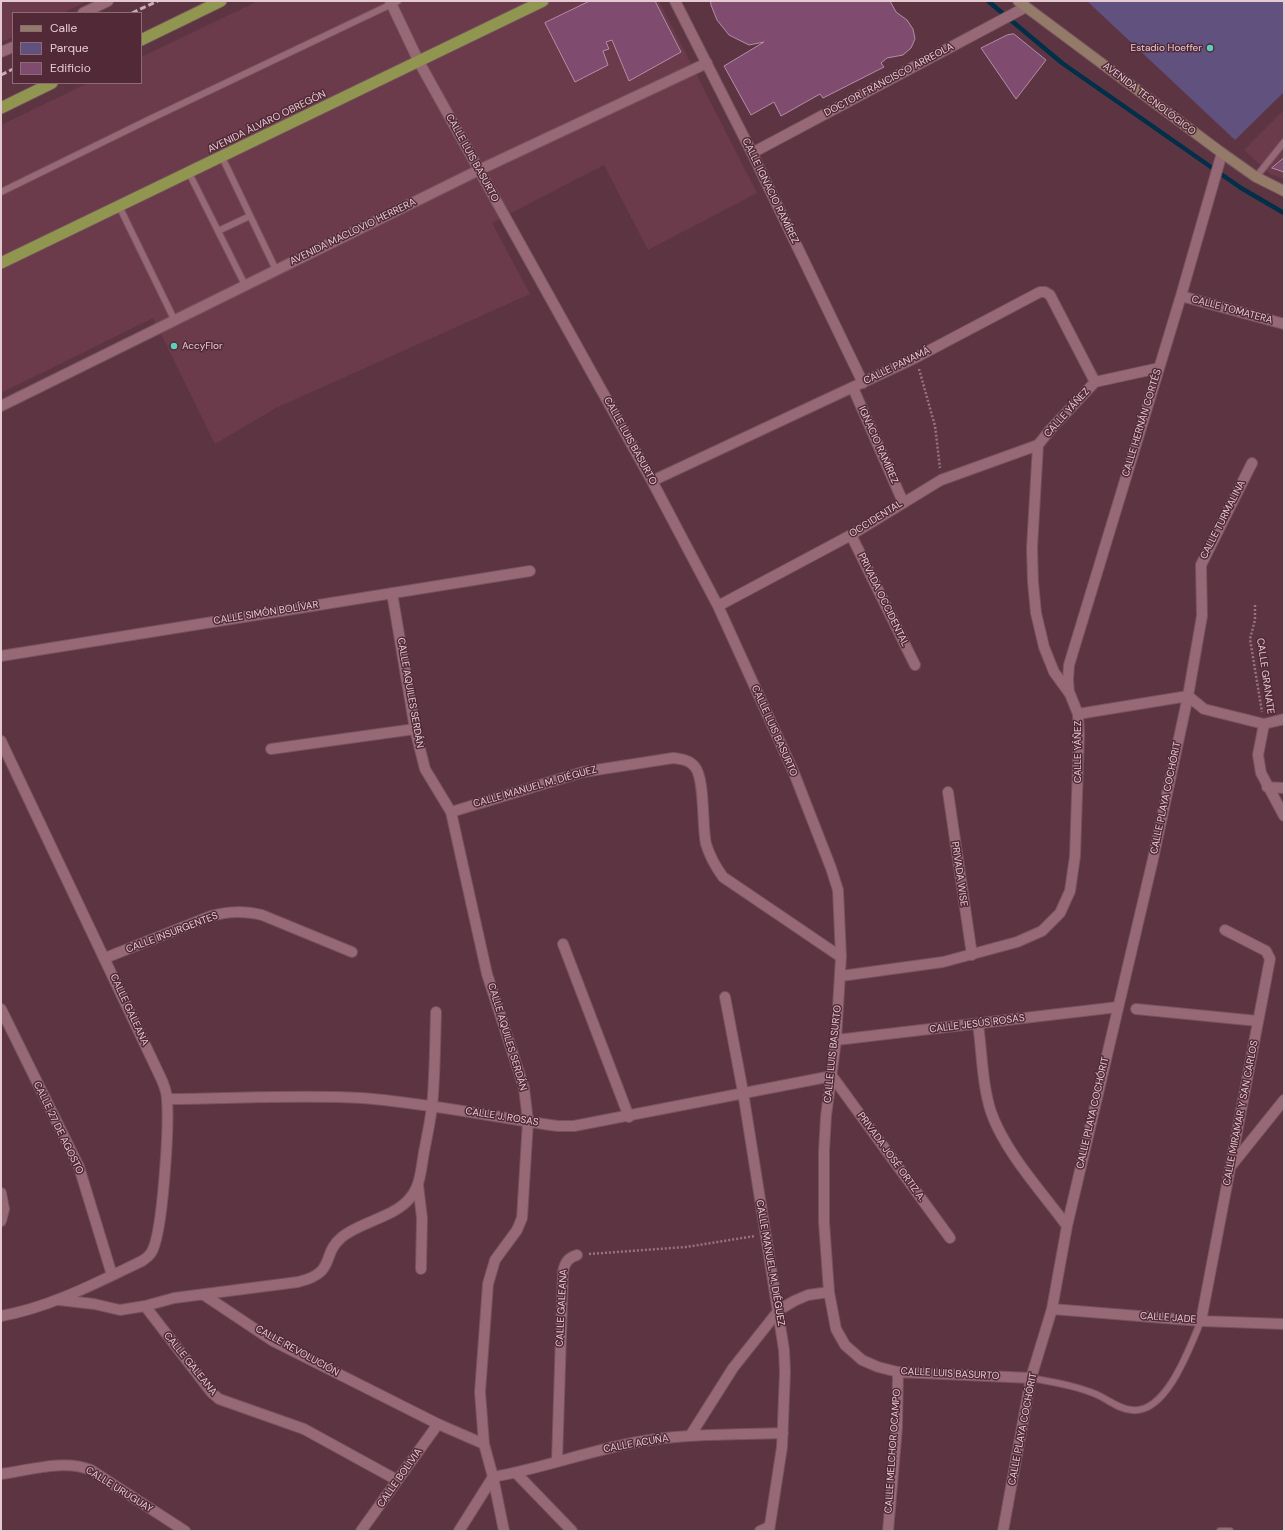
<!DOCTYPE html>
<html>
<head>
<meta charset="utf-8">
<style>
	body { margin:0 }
	#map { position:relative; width:1285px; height:1532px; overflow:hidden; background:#5d3441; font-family:"DM Sans",sans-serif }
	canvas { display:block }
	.frame { position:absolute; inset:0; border:2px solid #e5cad2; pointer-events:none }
	.legend { position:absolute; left:12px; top:12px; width:130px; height:72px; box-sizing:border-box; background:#522a37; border:1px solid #8d6a75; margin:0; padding:5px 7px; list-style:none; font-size:12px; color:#e5cad2 }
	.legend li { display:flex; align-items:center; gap:8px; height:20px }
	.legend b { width:20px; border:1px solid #8d6a75 }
</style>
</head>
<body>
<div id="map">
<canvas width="1285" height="1532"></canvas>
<div class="frame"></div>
<ul class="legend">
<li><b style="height:5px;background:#947a69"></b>Calle</li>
<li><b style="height:11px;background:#61517f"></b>Parque</li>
<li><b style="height:11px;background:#7f4c6f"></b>Edificio</li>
</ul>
</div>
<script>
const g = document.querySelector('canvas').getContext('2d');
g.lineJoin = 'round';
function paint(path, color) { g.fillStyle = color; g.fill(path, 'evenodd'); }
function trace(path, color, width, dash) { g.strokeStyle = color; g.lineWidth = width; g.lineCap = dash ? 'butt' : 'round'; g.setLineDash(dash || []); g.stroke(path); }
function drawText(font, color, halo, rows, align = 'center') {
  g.font = font + ' "DM Sans",sans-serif'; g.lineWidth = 3; g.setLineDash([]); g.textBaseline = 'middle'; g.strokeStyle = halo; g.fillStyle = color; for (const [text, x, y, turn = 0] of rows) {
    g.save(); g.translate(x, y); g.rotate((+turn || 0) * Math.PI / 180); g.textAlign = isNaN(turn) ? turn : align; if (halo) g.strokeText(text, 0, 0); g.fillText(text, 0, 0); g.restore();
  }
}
paint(new Path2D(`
	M1,1H88L63,13H13V37L1,42Z
	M258,1H659L757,193L648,250L604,165L492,223L530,294L276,408L215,444L153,318L1,393V125L88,83H141V57Z
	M1284,110V179L1270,174L1244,150Z`), '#6b3b4b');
paint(new Path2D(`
	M1087,1H1284V92L1235,140Z`), '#61517f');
trace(new Path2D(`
	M988,1L1062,63L1241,188L1284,213`), '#002f49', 4.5);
const building = new Path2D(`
	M590,1H655L681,52L629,81L612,40L606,42L609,49L603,51L608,65L575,82L545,23Z
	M711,1H890L896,12L907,20L913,29L915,39L911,48L903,55L887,58L881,63L884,67L823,98L820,94L781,116L774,102L751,115L724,66L764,42L749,45L729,35L717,20L711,5Z
	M1014,34L1046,60L1016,99L981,48L1007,35Z
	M1284,158V172L1272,168Z`);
paint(building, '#7f4c6f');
trace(building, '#b58ca7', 1);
const service = new Path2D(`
	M222,157L276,270
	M189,173L245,285
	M1256,177L1284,142
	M1,192L150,119L398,1
	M119,206L174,319
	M218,231L250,216
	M1031,1378C1053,1382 1073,1385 1093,1393C1107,1398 1117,1409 1132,1410C1167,1414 1190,1346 1201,1321
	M1220,1531H1230`);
const minor = new Path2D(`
	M390,1L419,62L652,481L718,606L794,773L831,868L838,890L841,957L836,1040L826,1116L824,1151V1222L829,1292L836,1329L845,1345L862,1360L878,1367L898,1372L1031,1378
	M752,153L863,383
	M1181,296L1284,324
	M853,388L903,502
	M652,481L915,358L1040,292H1045L1050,295L1095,382
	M851,535L915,665
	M392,593L415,729L425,769L451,812L487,974L524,1088L528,1121L522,1218L517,1230L495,1260L488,1284L480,1392L484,1444L493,1477L504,1531
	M718,606L851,535L941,480L1038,445
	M1,656L530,571
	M1069,693L1068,679L1069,665L1181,296L1222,153
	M1188,696L1204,709L1264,724L1284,719
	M1078,714L1188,696
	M1264,724L1258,755L1261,773L1284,816
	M1,741L159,1074C163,1082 167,1091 167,1100C169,1125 163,1236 151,1253C149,1256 145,1259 142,1261C96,1283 51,1307 1,1316
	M271,749L415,729
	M1267,787L1284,788
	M948,792L972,955
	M451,812L583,772L673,758C681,759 690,760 695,767C705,779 702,827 706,844C710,857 715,866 723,877L841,957
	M563,944L629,1117
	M105,958L211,916C230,911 244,911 262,915L352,952
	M841,976L943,962L1017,942L1042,931L1060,913L1070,891L1075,856L1079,735L1078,714L1070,694L1054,672L1044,647L1036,613L1033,582L1032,548L1038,445L1050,430L1095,382L1159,368
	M725,997L743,1092L784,1350L785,1372L782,1447L769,1531
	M1,1009L79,1167L112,1275
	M1136,1009L1258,1021
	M978,1024C982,1052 982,1084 991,1112C1005,1152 1042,1192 1067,1226
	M836,1040L1118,1007
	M167,1099C232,1099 297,1094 362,1098C428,1103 493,1117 558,1126H574L832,1076L950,1238
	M1231,1166L1284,1100
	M418,1185L422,1218L421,1269
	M1,1193L4,1209L1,1221
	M204,1295L273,1341L438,1424L484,1444
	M59,1300L94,1304L120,1310L145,1306L174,1298L298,1282C338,1272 320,1255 342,1237C360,1222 395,1217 410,1198C421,1185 421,1168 424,1152C427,1137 430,1122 432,1107C435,1076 435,1044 436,1012
	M145,1306L212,1393L219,1399L304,1429L397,1480
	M1052,1309L1201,1321L1284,1324
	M1201,1321L1270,959L1266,951L1225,930
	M690,1436L733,1368L779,1310L794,1301L808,1295L829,1292
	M557,1461L563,1272C565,1262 568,1258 577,1255
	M516,1473L572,1531
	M1,1474C30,1470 64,1459 91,1470L185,1531
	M361,1531L438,1424
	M459,1531L493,1477C540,1469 585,1452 632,1443C681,1433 733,1435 783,1433
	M760,1531L769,1527
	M888,1531L897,1427L898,1372
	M1003,1531L1031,1378L1052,1309L1067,1226L1153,859L1188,696L1202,616L1201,565L1252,463`);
const tertiary = new Path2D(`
	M675,1L752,153L1026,7
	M83,13L108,1
	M1,52L13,47
	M1,406L479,170L707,63`);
const secondary = new Path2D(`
	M1018,1L1222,153L1256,177L1284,191`);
const trunk = new Path2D(`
	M141,40L221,1
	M1,108L52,83
	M1,263L543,1`);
trace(service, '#75535e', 8);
trace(minor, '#75535e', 12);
trace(tertiary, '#75535e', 12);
trace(secondary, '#75535e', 12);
trace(trunk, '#75535e', 13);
trace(new Path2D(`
	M919,369L935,426L940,468
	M1255,605V620L1250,639L1262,712
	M589,1254L686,1247L755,1236`), '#97747f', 2.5, [2, 2]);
trace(service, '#976977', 6);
trace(minor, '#976977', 10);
trace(tertiary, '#976977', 10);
trace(secondary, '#947a69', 10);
trace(trunk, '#909650', 11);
trace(new Path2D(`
	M132,13L158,1
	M1,75L13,69`), '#c8aab3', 3, [6, 3]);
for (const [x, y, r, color] of [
	[1210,48,4,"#5cceba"],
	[174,346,4,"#5cceba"]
]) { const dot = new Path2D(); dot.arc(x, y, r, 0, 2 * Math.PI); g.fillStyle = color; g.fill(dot); trace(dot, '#522a37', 1.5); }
drawText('10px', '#e5cad2', '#522a37', [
	["Estadio Hoeffer",1202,48],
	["AccyFlor",182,346,"left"]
], 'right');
drawText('10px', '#e5cad2', '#522a37', [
	["DOCTOR FRANCISCO ARREOLA",889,80,-28],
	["AVENIDA TECNOLÓGICO",1149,99,37],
	["AVENIDA ÁLVARO OBREGÓN",267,122,-26],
	["CALLE LUIS BASURTO",472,158,61],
	["CALLE IGNACIO RAMÍREZ",770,191,64],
	["AVENIDA MACLOVIO HERRERA",353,232,-26],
	["CALLE TOMATERA",1232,310,15],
	["CALLE PANAMÁ",897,366,-26],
	["CALLE YÁÑEZ",1067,413,-48],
	["CALLE HERNÁN CORTÉS",1142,423,-73],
	["CALLE LUIS BASURTO",630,441,61],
	["IGNACIO RAMÍREZ",878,445,66],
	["OCCIDENTAL",876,519,-32],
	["CALLE TURMALINA",1223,520,-63],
	["PRIVADA OCCIDENTAL",883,600,64],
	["CALLE SIMÓN BOLÍVAR",266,613,-9],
	["CALLE GRANATE",1265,676,82],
	["CALLE AQUILES SERDÁN",410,693,80],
	["CALLE LUIS BASURTO",774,731,66],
	["CALLE YÁÑEZ",1078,752,-90],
	["CALLE MANUEL M. DIÉGUEZ",535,787,-16],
	["CALLE PLAYA COCHÓRIT",1166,798,-78],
	["PRIVADA WISE",959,874,82],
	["CALLE INSURGENTES",172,933,-21],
	["CALLE GALEANA",129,1010,65],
	["CALLE JESÚS ROSAS",977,1024,-7],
	["CALLE AQUILES SERDÁN",507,1037,73],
	["CALLE LUIS BASURTO",833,1054,-84],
	["CALLE PLAYA COCHÓRIT",1093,1113,-77],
	["CALLE MIRAMAR Y SAN CARLOS",1241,1113,-79],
	["CALLE J. ROSAS",502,1117,9],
	["CALLE 27 DE AGOSTO",58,1128,64],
	["PRIVADA JOSÉ ORTIZ A.",891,1157,54],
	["CALLE MANUEL M. DIÉGUEZ",770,1263,80],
	["CALLE GALEANA",562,1308,-87],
	["CALLE JADE",1168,1318,4],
	["CALLE REVOLUCIÓN",297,1351,29],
	["CALLE GALEANA",190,1364,51],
	["CALLE LUIS BASURTO",950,1374,3],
	["CALLE PLAYA COCHÓRIT",1023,1429,-79],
	["CALLE ACUÑA",636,1444,-10],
	["CALLE MELCHOR OCAMPO",893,1451,-86],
	["CALLE BOLIVIA",400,1478,-55],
	["CALLE URUGUAY",119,1490,32]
]);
</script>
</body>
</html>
